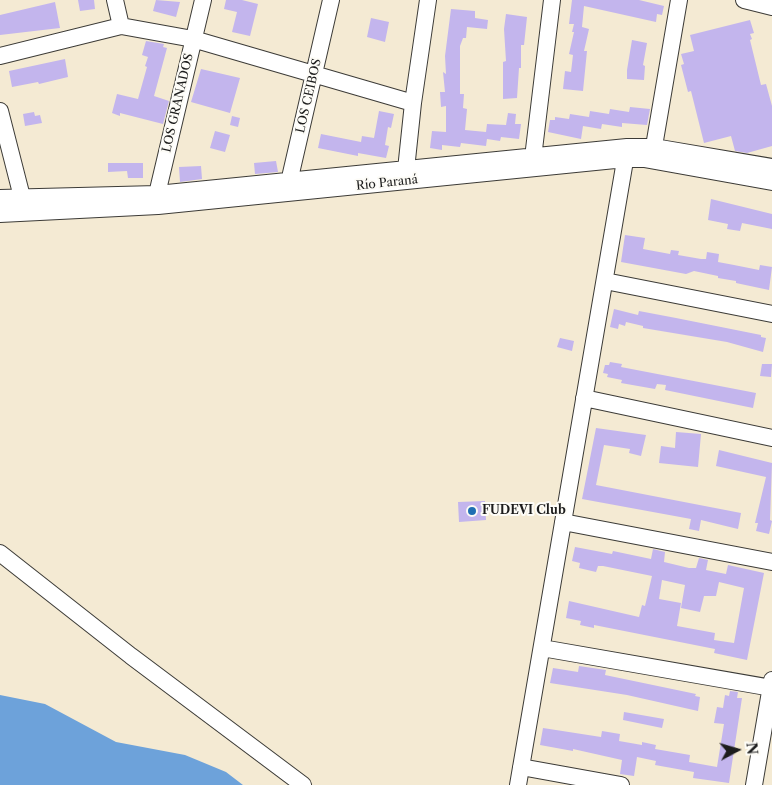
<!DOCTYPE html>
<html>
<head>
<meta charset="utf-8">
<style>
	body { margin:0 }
	#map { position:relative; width:772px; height:785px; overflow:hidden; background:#f4ead3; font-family:"Libre Caslon Text",serif }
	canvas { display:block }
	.north { position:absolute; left:712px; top:725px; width:50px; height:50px; -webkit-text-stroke:4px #fdfcf7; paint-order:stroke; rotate:84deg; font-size:14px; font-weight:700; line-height:20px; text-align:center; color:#1c1c1c }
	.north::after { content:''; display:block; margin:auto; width:18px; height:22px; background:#1c1c1c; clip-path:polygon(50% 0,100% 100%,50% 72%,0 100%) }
</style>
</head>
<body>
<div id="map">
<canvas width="772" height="785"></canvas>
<div class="north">N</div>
</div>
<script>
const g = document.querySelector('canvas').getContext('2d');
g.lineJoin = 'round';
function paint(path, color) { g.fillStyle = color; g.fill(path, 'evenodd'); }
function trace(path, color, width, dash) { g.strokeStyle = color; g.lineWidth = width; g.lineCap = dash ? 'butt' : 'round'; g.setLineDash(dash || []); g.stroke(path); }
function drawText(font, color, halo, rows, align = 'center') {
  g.font = font + ' "Libre Caslon Text",serif'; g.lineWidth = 4; g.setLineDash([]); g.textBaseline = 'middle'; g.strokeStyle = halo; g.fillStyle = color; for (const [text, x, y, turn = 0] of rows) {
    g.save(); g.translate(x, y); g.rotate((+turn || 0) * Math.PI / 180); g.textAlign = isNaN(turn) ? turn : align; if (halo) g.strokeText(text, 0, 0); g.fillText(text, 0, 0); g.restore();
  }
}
paint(new Path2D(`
	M0,695L45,704L116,742L185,755L226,772L243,785H0Z`), '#6da2da');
paint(new Path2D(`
	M78,0H94L95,9L80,11Z
	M156,0L180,2L176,17L153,11Z
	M226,0H242L258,4L250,36L232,32L237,12L224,9Z
	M572,0H639L664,6L662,15L657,14L656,22L584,6L582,27L589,29L584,51H587L583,91L563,89L565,71L571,72L573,55L569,54L574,32H572L574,24H569Z
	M55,2L60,28L0,35V15Z
	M451,9L475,11V18L488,20L487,29L467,27L466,38H463L460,46V94H464L463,108L467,109L465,130L486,132L487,124L506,125L508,113L516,114L515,124H521L519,139L501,137L500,141L487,139L486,146L461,143L460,147L442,145V150L430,148L432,131L446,132V106L441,107L440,92H445L443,72L446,74L445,56Z
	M506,14L527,17L524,45H521V68H519L517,98L503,99V62L506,61L504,29Z
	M371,18L389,22L385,42L367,37Z
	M750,20L754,33L750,34L752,39L750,40L761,85L766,84L772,106V146L747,153L735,151L731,136L704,143L691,91L688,92L681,65L684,64L681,54L694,51L690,35Z
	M632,40L647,43L643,65L645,66L644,80L627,79V70Z
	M146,41L164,44L163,47L167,48L154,96L169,101L163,124L120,113V116L112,113L117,94L138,99L147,67L145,66L148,57L142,55Z
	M65,59L68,77L39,84L38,82L12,87L9,71Z
	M201,69L240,78L230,113L191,102Z
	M630,107L650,109L647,125L622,123V127L602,124L601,129L583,126L581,139L548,132L550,120H555V117L569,119L570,114L589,117L590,111L609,114L610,109L629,112Z
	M379,111L394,114L391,128L388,127L385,145L389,146L386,158L358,153V156L318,148L321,134L361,142L362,136L374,138Z
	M34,112L35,116L40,115L42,123L25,126L23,114Z
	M232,116L240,118L238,127L230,125Z
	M215,131L230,135L225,152L210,148Z
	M276,161L278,172L255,174L254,163Z
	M108,163H143V178H128L127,171L108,172Z
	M201,166L202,179L180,182L179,167Z
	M711,199L772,214V229L742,223L740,231L727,229L728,224L708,220Z
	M625,235L645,238L643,249L670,254L671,250L679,251L678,255L701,259H706L707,252L719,254L718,262L734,265L759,270L760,265L772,267L769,290L736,283V281L718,278V276L694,271L686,274L621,262Z
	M614,309L638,315L639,311L676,318L761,335V337L766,338L763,352L727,342L643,328V326L626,322L625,326L619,324L618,329L610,327Z
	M560,338L574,341L572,351L557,347Z
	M610,362L622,364L621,367L756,393L753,408L665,390L666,385L657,384L655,389L621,383L622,380L607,377L608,374L603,373L605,365H609Z
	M762,364H772L771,377L760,376Z
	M596,428L646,435L641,456L629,453L630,449L604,445L596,485L741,513L738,529L701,520L699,531L689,529L691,519L582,499Z
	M676,432L701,434L698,467L659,463L661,446L675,448Z
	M719,450L772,463L770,520L772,521L769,534L756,531L758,523H755L766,477L716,466Z
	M485,501L486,520L459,522L458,502Z
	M575,547L612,554L613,551L651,559L653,549L665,552L664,562L689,568H696L699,558L708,560L706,570L726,574L728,565L764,573L747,660L714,653L715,649L594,625V628L580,625L581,621L566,618L569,601L639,617L642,605L645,606L652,576L603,566H598L596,572L579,568L580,563L572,561ZM662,580L685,585L681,608L700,612L704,596H716L719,582L744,588L734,643L714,640L715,633L677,626L681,603L659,599Z
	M579,666L606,670L605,675L696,694L695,696L700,697L698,711L627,695L550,683L553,668L578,672Z
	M730,691L738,692L737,698H742L729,783L693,778L694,772L655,765L656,761L637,757L634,776L620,774L622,760L573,749V751L540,745L543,728L601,737L602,731L620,734L619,741L642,745V742L656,745L655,749L690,755L689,762L717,767L724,724L714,723L717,707L723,708L725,695L729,696Z
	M624,712L664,719L662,728L623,720Z`), '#c3b5ed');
const minor = new Path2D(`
	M115,0L121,26
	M744,0L772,7
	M0,56L121,26L193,39L413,103
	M0,111L22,197V206
	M652,158L679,0
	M532,166L552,0
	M405,179L413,103L428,0
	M289,191V182L331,0
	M0,198L157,194L627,147H654L772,167
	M158,204L157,194L203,0
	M0,214L158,206L625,159H644L772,182
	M605,281L772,314
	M584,398L772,438
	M563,522L772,562
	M0,553L131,656L303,785
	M542,648L772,688
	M521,767L621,785
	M518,785L627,149
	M754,785L772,680`);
trace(minor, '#3c3b37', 18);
trace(minor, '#fff', 16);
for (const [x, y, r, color] of [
	[472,511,5,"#1f6fb2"]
]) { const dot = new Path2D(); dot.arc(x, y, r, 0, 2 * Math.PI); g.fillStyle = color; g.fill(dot); trace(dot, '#fdfcf7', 2); }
drawText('12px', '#1c1c1c', '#fdfcf7', [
	["LOS CEIBOS",309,96,-77],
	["LOS GRANADOS",178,103,-77],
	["Río Paraná",387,183,-6]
]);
drawText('bold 12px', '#1c1c1c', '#fdfcf7', [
	["FUDEVI Club",482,511]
], 'left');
</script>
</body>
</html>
